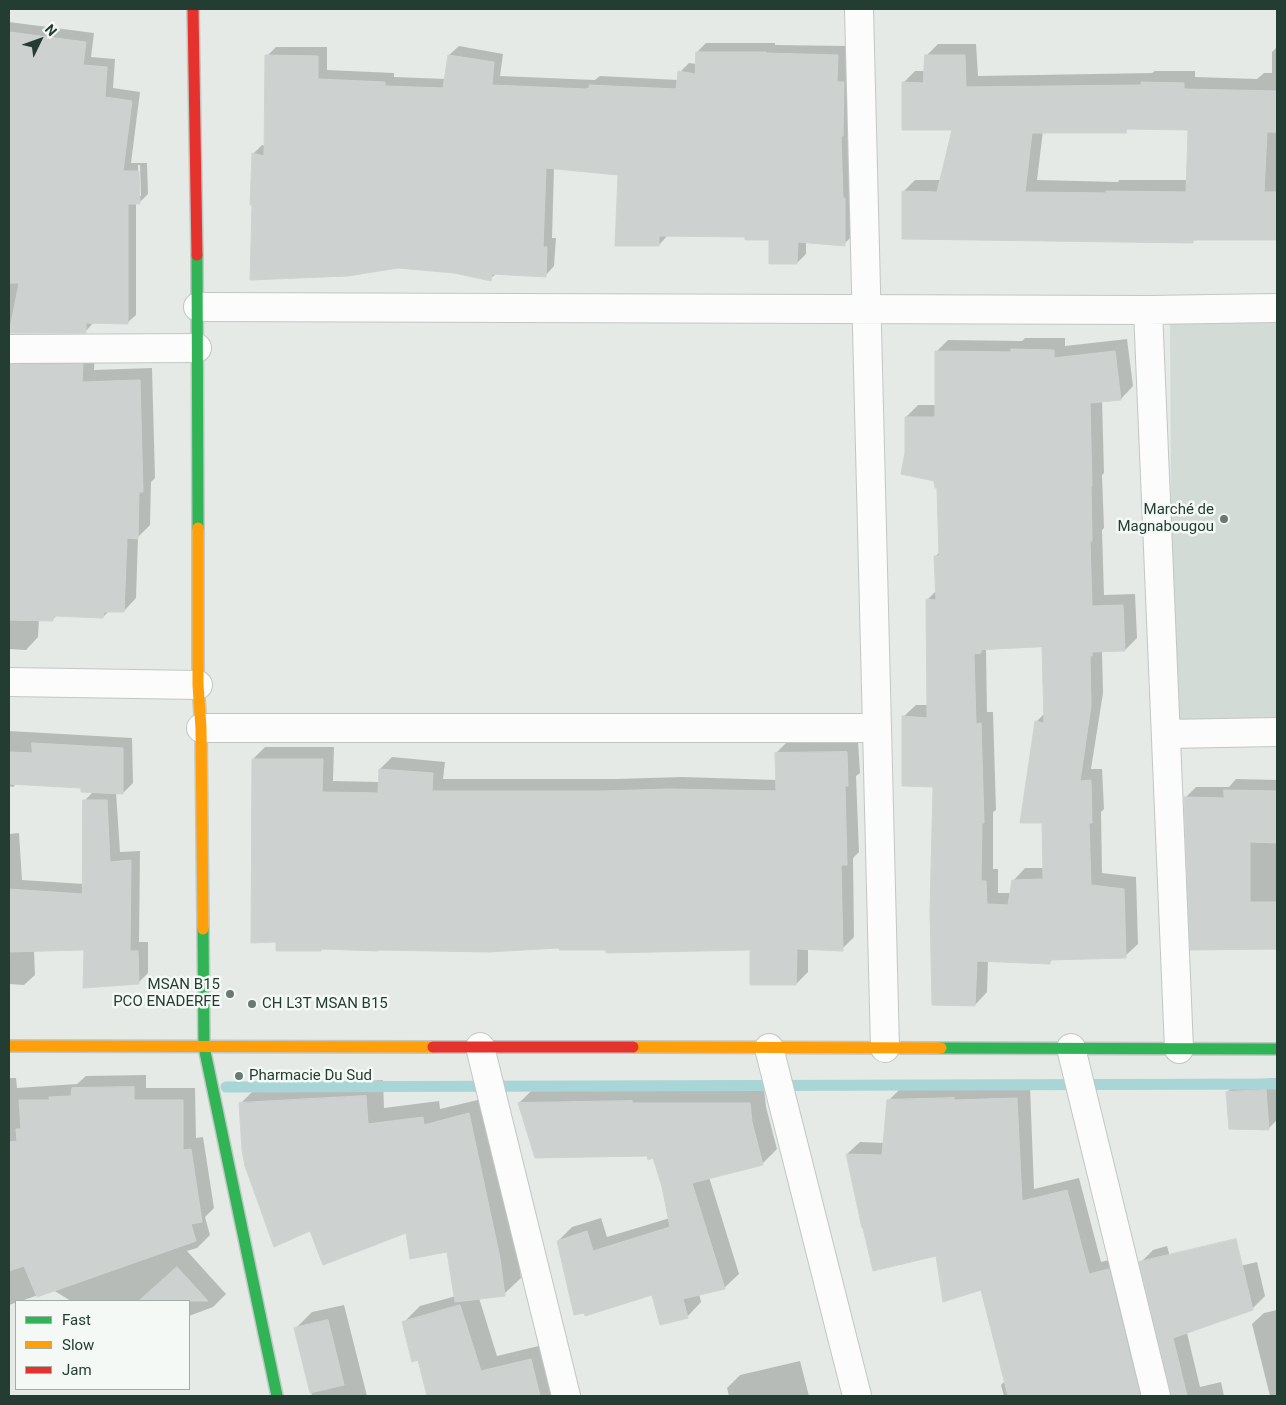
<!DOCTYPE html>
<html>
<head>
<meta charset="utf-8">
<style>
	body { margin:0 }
	#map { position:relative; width:1286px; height:1405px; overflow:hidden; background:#e5eae7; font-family:Roboto,sans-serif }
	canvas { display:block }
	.frame { position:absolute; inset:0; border:10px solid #243d33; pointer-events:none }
	.legend { position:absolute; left:15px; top:1300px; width:175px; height:90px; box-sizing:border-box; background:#f4f9f6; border:1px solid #a1aea8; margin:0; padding:6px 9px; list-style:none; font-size:15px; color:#243d33 }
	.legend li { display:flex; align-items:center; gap:10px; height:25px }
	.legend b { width:25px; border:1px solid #a1aea8 }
	.north { position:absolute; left:15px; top:15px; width:50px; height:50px; -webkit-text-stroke:4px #f4f9f6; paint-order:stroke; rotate:48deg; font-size:14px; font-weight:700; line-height:20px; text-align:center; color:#243d33 }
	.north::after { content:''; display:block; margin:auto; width:18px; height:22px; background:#243d33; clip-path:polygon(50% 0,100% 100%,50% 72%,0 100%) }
</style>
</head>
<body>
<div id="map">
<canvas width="1286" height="1405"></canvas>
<div class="frame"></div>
<ul class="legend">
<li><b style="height:6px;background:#30b455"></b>Fast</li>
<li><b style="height:6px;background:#ff9f0a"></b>Slow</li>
<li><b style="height:6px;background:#e5322d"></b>Jam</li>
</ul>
<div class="north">N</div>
</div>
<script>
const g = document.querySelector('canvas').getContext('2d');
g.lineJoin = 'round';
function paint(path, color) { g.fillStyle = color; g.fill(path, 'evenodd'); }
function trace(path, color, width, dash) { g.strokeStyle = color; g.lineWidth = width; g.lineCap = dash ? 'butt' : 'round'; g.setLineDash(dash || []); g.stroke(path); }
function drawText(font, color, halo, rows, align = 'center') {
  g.font = font + ' Roboto,sans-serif'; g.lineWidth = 5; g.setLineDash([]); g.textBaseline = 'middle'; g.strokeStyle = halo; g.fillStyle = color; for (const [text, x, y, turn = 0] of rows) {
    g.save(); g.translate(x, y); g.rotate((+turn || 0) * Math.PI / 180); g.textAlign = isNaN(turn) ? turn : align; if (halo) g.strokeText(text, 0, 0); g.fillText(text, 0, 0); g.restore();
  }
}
paint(new Path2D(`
	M1170,316L1277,318V720L1172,723Z`), '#d3dbd7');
paint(new Path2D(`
	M9,22L94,33L91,57L115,59L113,88L140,92L131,163H147L148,194L140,202H136V315L127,323L94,322L85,332H9ZM138,165H140L141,196H139Z
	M706,43H775V45L847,46L846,73L852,74L853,235L844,244L806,241V254L797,263L771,239L746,235H668L659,245L619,174L554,168L552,238H556L554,266L545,276L497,273L490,279L253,154L262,145L265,146L267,56L276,47H327V70L394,73V77L446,79L449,55L459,46L503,54L500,76L595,80L600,76L678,80L680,72L689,63L697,64V52Z
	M938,44H976L978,76L1152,73L1155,71H1195V77L1257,79L1264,73H1272V52L1277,47V239H1195L1192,242L903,192L915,180H941L954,129L903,83L915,71H925L926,56ZM1128,128L1190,129L1188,180H1119L1118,182L1037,180L1043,131L1125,132Z
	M1025,338H1065V346L1127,339L1133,386L1121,399L1102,400L1104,473L1102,475L1104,528L1102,530L1104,595L1135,594L1137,638L1125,650L1102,651L1103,693L1091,769H1102L1104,809L1101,812L1102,873L1136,877L1138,944L1125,956L1054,958L1049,963L988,961L987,992L975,1005L935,785L903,717L916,705H929L927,600L937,590L936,556L940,551L938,487L936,480L906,452V417L918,405H936V352L948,340L1022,341ZM1043,645L1045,713L1036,722L1043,822L1044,868H1025L1013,881L1011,893H998V869H993V812L996,810L993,712H987L986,649Z
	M95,352L94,370L152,368L155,478L151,482L150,525L138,537L136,598L124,611H109L103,617L57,615L52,620L39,619L38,637L26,650L9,649V360Z
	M9,731L132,738L133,783L123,793L116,792L120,852L140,851L139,942H148V973L138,983L85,949L34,950L35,975L24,985L9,984V834L19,833L22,880L84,884V801L94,791L82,787L16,784L13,787L9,786Z
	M788,741H858L860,773L856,776L859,852L853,858L854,937L842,949L808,948V972L796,984L751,948H323L320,950L253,759L265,747H334L333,781L380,782V769L392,757L445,762L443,779H616L682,777L777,780L776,753Z
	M1236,779L1277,780V948L1192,949L1185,798L1196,787H1229Z
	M146,1075V1088H195L196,1138L203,1137L214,1208L205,1217L210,1235L197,1248L187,1251L226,1294L213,1307L189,1316V1301H71L53,1290L9,1305V1078H16L17,1088L77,1084L86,1076Z
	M1277,1078V1120L1269,1128L1227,1092L1240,1080Z
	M383,1080L384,1108L439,1101L440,1109L486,1098L516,1241L521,1278L504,1294L479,1298L497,1356L547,1344L560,1396H428L419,1359L404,1322L420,1306L456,1296L448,1251L406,1232L311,1229L240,1104L257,1087Z
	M1030,1086L1034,1189L1079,1178L1101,1262L1121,1257L1160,1396H1004L1001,1385L1005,1381L982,1288L937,1254L847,1154L860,1142L885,1143L888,1101L901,1088Z
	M646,1087V1089H764L766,1107L777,1149L763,1163L709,1177L739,1274L724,1288L699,1294L701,1302L687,1317L653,1293L558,1241L572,1227L601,1218L607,1237L670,1218L663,1187L654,1157L519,1103L533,1089Z
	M1167,1246L1177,1281L1257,1262L1265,1296L1252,1309L1187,1333L1200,1387L1221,1382L1224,1396H1172L1141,1262L1153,1250Z
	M344,1305L367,1396H312L296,1328L312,1312Z
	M1277,1310V1396H1270L1252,1324L1264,1313Z
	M800,1361L809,1396H729L727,1388L740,1375Z`), '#0003');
trace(new Path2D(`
	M226,1087L1277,1084`), '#a8d6d6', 11);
const building = new Path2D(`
	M9,32L86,42L83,65L107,67L105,97L132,101L123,171H139L140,204H128V324L86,323V333H9L19,283H9Z
	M696,52H766V53L838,55L837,82H844L843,136H841L843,198H845V246L798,242L797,264H769V240H745V237L659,236V246H615L618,175L546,168L543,247H547L546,277L492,274L491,281L454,273L398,268L348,276L250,280L252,205H250L252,153L264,156L265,55L318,56V79L385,82V86L443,88L448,55L494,62L492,85L585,89L589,88V85L676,89L678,71L695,74Z
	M925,55H965L966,87L1141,85V82L1184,83V89L1277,91V132H1267L1264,192H1277V240H1193V243L902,239V191L937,192L952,130H902V82L923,83ZM1126,129L1188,130L1186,192L1106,191V193L1025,192L1032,133H1126Z
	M1011,349L1054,350V358L1115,351L1121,400L1090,403L1092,486H1091L1092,541H1090L1092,606L1123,605L1125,651L1092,652V656H1090L1091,706L1080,781L1091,780L1092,823H1089L1091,885L1124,889L1126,958L1050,960V964L977,961L975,1006L932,1005L930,911L933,787L902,786V716L927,718L926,599L936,600L934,556H939L937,488H935L934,481L901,474L905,452V417H935V351L1011,352ZM1042,647L1044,723L1035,721L1020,823H1042L1043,879L1012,880L1008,905L987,904L986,881H981L982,823H984L981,723L976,724L974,654L981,653V650Z
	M83,364L82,382L140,380L143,492H139L138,539L127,538L124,612H104L103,618L53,616V621L9,620V365Z
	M32,743L123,748V794L81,792V788L9,784V752L32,753Z
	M847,752L848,786H845L847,865H841L843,951L797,949L796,985H750V950L606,953V950H559V948L488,952L378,950V951L321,949V951H276V942L251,943L252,759H323L322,792L378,793L379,769L433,773L432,791H603L669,789L776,791L775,753Z
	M1224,790L1277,791V843L1250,842V902H1277V949L1190,950L1184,797L1224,798Z
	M83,800H107L110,862L131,860L130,951H138L139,984L83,988L84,950L9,952V889L82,894Z
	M134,1087V1100H183V1150L191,1149L202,1222L191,1224L196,1241L37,1297L24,1266L9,1271V1142L17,1141L16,1129H21L19,1100H50L49,1097L71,1096L72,1088Z
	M1266,1090L1269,1130L1229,1129L1226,1092Z
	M366,1096L368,1124L423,1117L424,1125L469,1113L500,1258L505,1296L455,1302L447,1252L410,1259L406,1233L323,1265L310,1231L274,1247L245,1166L242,1150L239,1103Z
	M954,1098V1100L1017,1098L1022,1201L1067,1190L1089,1274L1109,1269L1140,1396H1008L981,1290L943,1302L936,1256L873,1271L863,1228H862L846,1154L882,1155L887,1100Z
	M632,1101V1103H750L752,1122L763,1165L692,1183L725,1289L683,1299L688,1318L660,1325L652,1295L585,1316L584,1313L574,1315L557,1241L587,1231L593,1251L670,1227L662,1187L653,1158L648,1160L647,1156L535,1158L518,1103Z
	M1236,1239L1253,1310L1173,1338L1187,1396H1171L1139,1262Z
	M177,1267L208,1301H139Z
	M460,1305L481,1371L531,1359L540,1396H427L418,1360L412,1362L402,1322Z
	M328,1320L344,1385L310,1393L294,1328Z`);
paint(building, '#cdd1cf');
trace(building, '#ced3d0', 1);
const street = new Path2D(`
	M859,9L885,1048
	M198,307L1148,310L1277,308
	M1148,310L1179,1049
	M9,349L197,348
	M9,682L198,685
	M201,728H877
	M1166,734L1277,732
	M480,1047L566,1396
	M769,1048L857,1396
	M1071,1048L1156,1396`);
const fast = new Path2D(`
	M197,255L198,528
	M203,929L204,1047L277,1396
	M941,1048L1277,1049`);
const slow = new Path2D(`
	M198,528V685L201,728L203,929
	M9,1046L433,1047
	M633,1047L941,1048`);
const jam = new Path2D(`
	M193,9L197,255
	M433,1047H633`);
trace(street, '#c2c7c4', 30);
trace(fast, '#c1c7c4', 14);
trace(slow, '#c1c7c4', 14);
trace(jam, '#c1c7c4', 14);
trace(street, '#fbfcfb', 28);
trace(fast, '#30b455', 11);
trace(slow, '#ff9f0a', 11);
trace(jam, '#e5322d', 11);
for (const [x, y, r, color] of [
	[1224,519,5,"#687a72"],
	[230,994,5,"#687a72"],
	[252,1004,5,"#687a72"],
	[239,1076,5,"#687a72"]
]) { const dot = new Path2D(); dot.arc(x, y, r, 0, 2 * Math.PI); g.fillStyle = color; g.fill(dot); trace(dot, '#f4f9f6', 2); }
drawText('15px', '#243d33', '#f4f9f6', [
	["Marché de",1214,510],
	["Magnabougou",1214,527],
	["MSAN B15",220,985],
	["PCO ENADERFE",220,1002],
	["CH L3T MSAN B15",262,1004,"left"],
	["Pharmacie Du Sud",249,1076,"left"]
], 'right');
</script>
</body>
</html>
